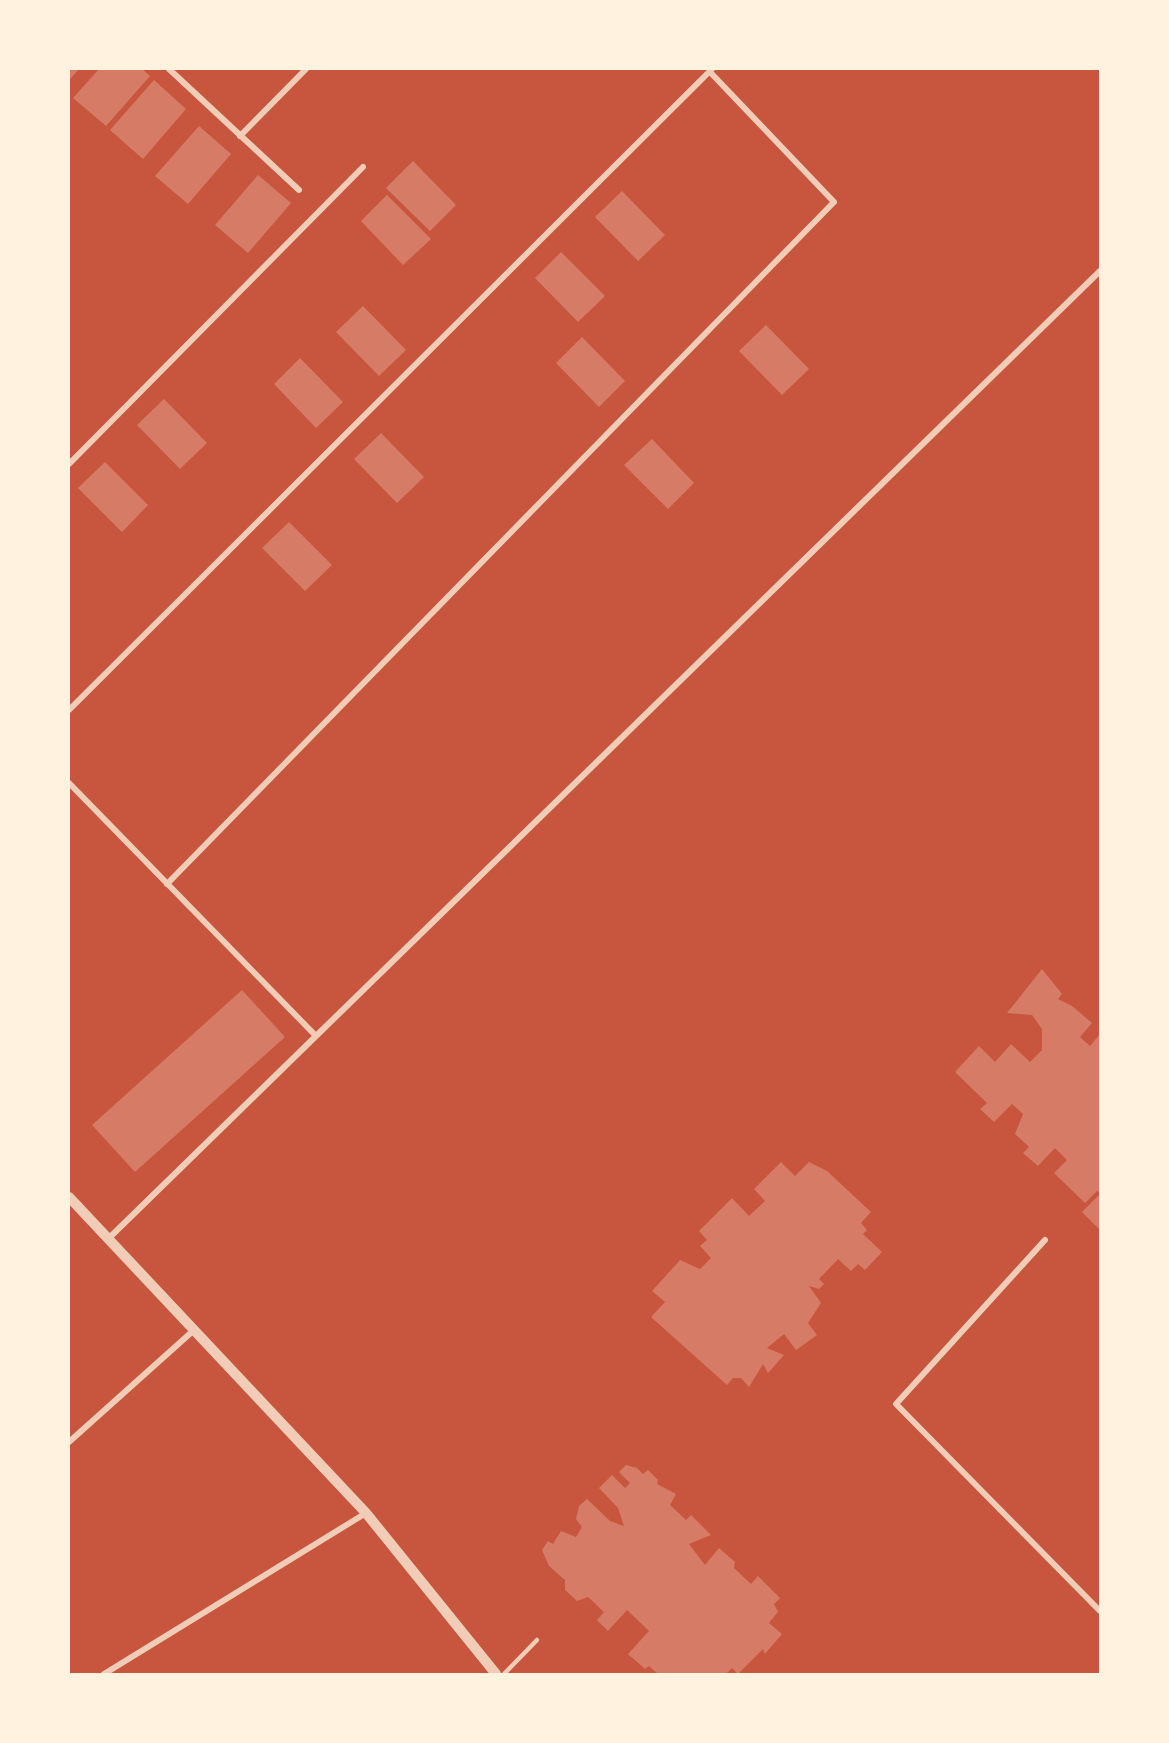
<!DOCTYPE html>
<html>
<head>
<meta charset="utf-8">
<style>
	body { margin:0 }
	#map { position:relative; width:1169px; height:1743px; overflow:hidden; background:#c8553d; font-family:Lora,serif }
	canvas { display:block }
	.frame { position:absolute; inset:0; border:70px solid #fff3e0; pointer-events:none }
</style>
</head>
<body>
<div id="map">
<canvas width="1169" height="1743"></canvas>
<div class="frame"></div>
</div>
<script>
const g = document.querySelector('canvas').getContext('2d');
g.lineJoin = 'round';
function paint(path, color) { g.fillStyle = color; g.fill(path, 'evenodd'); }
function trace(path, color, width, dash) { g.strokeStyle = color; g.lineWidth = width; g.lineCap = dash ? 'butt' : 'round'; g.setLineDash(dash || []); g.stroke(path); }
paint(new Path2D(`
	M69,69H79L69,80Z
	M99,69H142L150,76L106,126L73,98Z
	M154,80L186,109L143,159L110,130Z
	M199,126L231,154L188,204L155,176Z
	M413,161L456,205L430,231L386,188Z
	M258,175L291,203L248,253L215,225Z
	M622,191L665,235L638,261L595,217Z
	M387,195L431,239L403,265L361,221Z
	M561,252L605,296L578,322L535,278Z
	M363,306L406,350L379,376L336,332Z
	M766,325L809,369L782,395L739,351Z
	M582,337L625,381L599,407L556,363Z
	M300,358L343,402L316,428L274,384Z
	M164,399L207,443L180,469L137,425Z
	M381,433L424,477L397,503L354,459Z
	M652,439L694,483L668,509L624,465Z
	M105,462L148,505L122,532L78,488Z
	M289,522L332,565L305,591L262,548Z
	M1042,969L1062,994L1058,999L1072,1006L1092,1023L1080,1037L1090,1046L1100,1034V1193L1097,1191L1085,1203L1054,1173L1067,1160L1055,1148L1038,1166L1023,1153L1029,1147L1015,1134L1023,1114L1012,1104L994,1122L980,1109L987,1103L955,1072L979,1046L995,1062L1011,1044L1030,1062L1042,1050V1029L1032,1015L1007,1013Z
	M242,990L285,1037L135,1172L92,1125Z
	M781,1162L795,1176L809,1162L827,1171L871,1212L861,1223L867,1230L863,1234L882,1252L865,1270L858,1264L851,1271L838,1259L819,1279L824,1284L819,1289L809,1286L821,1303L808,1323L817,1335L796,1350L784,1334L767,1348L784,1355L768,1373L763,1364L749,1387L741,1378H733L727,1385L651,1317L665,1302L652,1291L680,1260L700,1269L711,1258L700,1246L707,1240L699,1231L732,1198L749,1216L765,1201L754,1189Z
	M1100,1194V1230L1082,1212Z
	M626,1465L637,1468L643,1474L648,1470L658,1480L657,1484L676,1494L670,1505L686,1520L691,1515L711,1535L689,1544L705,1565L719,1548L735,1562L734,1568L751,1584L758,1576L780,1598L774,1604L778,1612L769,1623L782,1634L765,1654L763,1649L738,1674L732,1668L726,1674H658L649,1666L645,1669L628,1654L649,1631L627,1610L608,1631L597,1620L604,1612L588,1597L577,1601L565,1590V1580L549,1566L542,1550L548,1541L553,1544L561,1531L576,1537L582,1527L576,1519L579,1506L587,1499L610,1521L624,1526L618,1508L599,1488L612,1475L625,1488L630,1483L619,1472Z`), '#d67c66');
trace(new Path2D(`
	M504,1674L537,1640`), '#f1ccb7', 4.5);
trace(new Path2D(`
	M169,69L299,190
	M240,136L306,69
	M69,464L363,167
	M69,710L712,69
	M69,783L316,1036
	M167,884L834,202L710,72
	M108,1239L1100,271
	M1045,1240L896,1404L1100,1611
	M69,1442L194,1330
	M104,1674L366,1513`), '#f1ccb7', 6);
trace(new Path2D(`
	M69,1197L366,1513L496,1674`), '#f1ccb7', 10);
</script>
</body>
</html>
